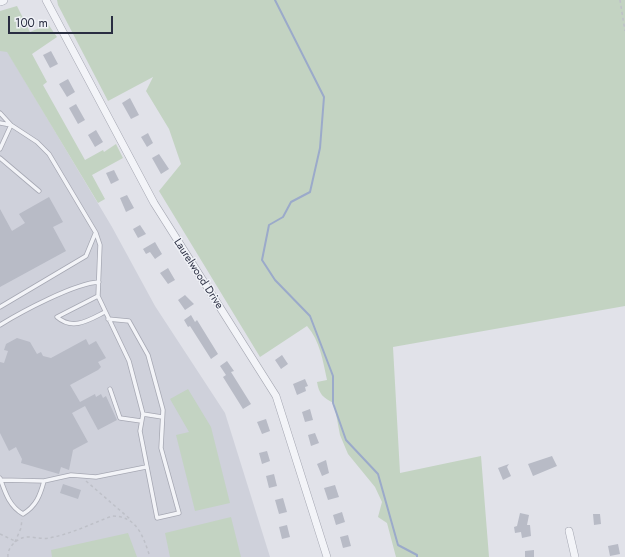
<!DOCTYPE html>
<html>
<head>
<meta charset="utf-8">
<style>
	body { margin:0 }
	#map { position:relative; width:625px; height:557px; overflow:hidden; background:#e1e2e9; font-family:Jost,sans-serif }
	canvas { display:block }
	.scale { position:absolute; left:8px; top:16px; width:105px; height:18px; box-sizing:border-box; border:2px solid #292d41; border-top:0; padding-left:5px; font-size:12px; line-height:14px; white-space:nowrap; color:#292d41; -webkit-text-stroke:3px #f0f2f7; paint-order:stroke }
</style>
</head>
<body>
<div id="map">
<canvas width="625" height="557"></canvas>
<div class="scale">100 m</div>
</div>
<script>
const g = document.querySelector('canvas').getContext('2d');
g.lineJoin = 'round';
function paint(path, color) { g.fillStyle = color; g.fill(path, 'evenodd'); }
function trace(path, color, width, dash) { g.strokeStyle = color; g.lineWidth = width; g.lineCap = dash ? 'butt' : 'round'; g.setLineDash(dash || []); g.stroke(path); }
function drawText(font, color, halo, rows, align = 'center') {
  g.font = font + ' Jost,sans-serif'; g.lineWidth = 3; g.setLineDash([]); g.textBaseline = 'middle'; g.strokeStyle = halo; g.fillStyle = color; for (const [text, x, y, turn = 0] of rows) {
    g.save(); g.translate(x, y); g.rotate((+turn || 0) * Math.PI / 180); g.textAlign = isNaN(turn) ? turn : align; if (halo) g.strokeText(text, 0, 0); g.fillText(text, 0, 0); g.restore();
  }
}
paint(new Path2D(`
	M0,51H7L112,227L155,306L225,413L270,557H0Z`), '#cfd1db');
paint(new Path2D(`
	M57,0H625V306L393,347L400,473L481,456L489,557H396L387,523L378,517L382,502L375,487L348,454L340,435L334,403C323,398 319,394 317,382L327,380C323,361 320,341 307,326L260,357L159,191L181,164L169,129L146,91L153,77L108,101L58,5Z
	M17,6L30,32L48,24L57,37L32,54L47,82L43,85L85,160L103,150L104,152L116,144L123,158L92,175L105,199L98,203L7,52L0,51V11Z
	M188,389L211,427L230,503L195,511L176,435L189,432L170,399Z
	M231,517L241,557H170L165,533Z
	M128,533L137,557H52L51,550Z`), '#c3d3c2');
trace(new Path2D(`
	M275,0L324,97L320,148L310,192L291,202L283,217L269,225L262,260L275,280L310,316L333,376V403L346,440L378,474L398,545L417,555V557`), '#9baaca', 2);
paint(new Path2D(`
	M51,51L58,64L50,68L43,55Z
	M68,79L75,92L67,97L59,84Z
	M130,98L139,115L131,119L122,103Z
	M76,104L85,120L78,124L69,108Z
	M96,130L103,142L95,147L88,135Z
	M148,133L153,143L147,147L141,137Z
	M159,154L169,169L161,174L152,158Z
	M114,170L119,180L111,184L106,173Z
	M127,195L134,208L126,212L120,198Z
	M49,197L63,222L53,227L66,251L0,287V209L12,231L25,223L19,214Z
	M140,225L146,234L138,238L133,229Z
	M155,242L162,254L155,259L150,252L146,254L143,249Z
	M168,268L175,280L168,284L160,273Z
	M185,295L194,304L185,310L178,300Z
	M191,315L195,322L197,320L218,354L211,359L190,326L188,327L184,320Z
	M17,338L30,342L37,354L41,352L43,356L51,358L86,339L89,345L96,341L106,358L98,362L101,367L98,370L70,385L80,402L95,394L96,397L101,394L103,398L106,396L117,420L98,430L85,406L72,413L88,442L73,450L69,470L61,467L59,474L21,463L22,459L16,447L9,451L0,433V362L4,363L8,351L4,350L6,344Z
	M282,355L288,364L281,369L275,360Z
	M227,361L234,371L231,372L251,404L243,409L223,377L226,375L220,366Z
	M305,379L308,386L305,387L306,391L297,395L293,384Z
	M310,409L313,420L305,422L302,412Z
	M266,419L270,431L262,434L257,422Z
	M315,433L319,443L311,446L308,435Z
	M267,451L270,461L262,464L259,453Z
	M552,456L557,466L533,476L528,464Z
	M326,460L329,473L322,476L317,464Z
	M509,464L507,467L511,476L503,480L498,468Z
	M274,474L277,486L269,488L266,476Z
	M63,484L81,490L78,499L60,493Z
	M335,485L339,497L328,500L324,488Z
	M283,498L287,512L279,514L275,500Z
	M342,512L345,522L336,525L333,515Z
	M520,513L529,515L527,525H530L531,536L522,538L521,532L515,533L514,527L517,526Z
	M593,514H600L601,524L594,525Z
	M287,525L290,537L282,539L279,527Z
	M348,535L351,546L343,548L340,537Z
	M618,544L620,554L610,556L608,546Z
	M534,550V557H525V551Z`), '#b8bbc6');
const service = new Path2D(`
	M0,113L11,125L37,142L49,154L96,233L100,245L98,296L129,361L143,414L140,431L157,518L179,513L161,448L163,410L148,355L129,321L108,319
	M0,123L11,125
	M0,149L11,125
	M0,158L39,191
	M98,296L57,317C73,331 89,320 105,312
	M0,307L86,256L95,234
	M0,325C21,312 75,283 99,282
	M110,389L120,418L141,421
	M143,414L162,417
	M0,478C5,492 9,506 23,514C36,506 40,496 44,481L1,480
	M44,481L71,475L96,477L146,467`);
const minor = new Path2D(`
	M46,0L154,203L276,396L327,557
	M569,531L575,557`);
const tertiary = new Path2D(`
	M0,1L3,0`);
trace(service, '#a6a8b3', 5);
trace(minor, '#a6a8b3', 8);
trace(tertiary, '#a6a8b3', 10);
trace(new Path2D(`
	M620,0L625,31
	M86,481L130,519
	M0,534L15,541
	M15,542L21,528L22,519
	M8,557C7,549 14,541 22,538C30,535 41,540 49,538C71,534 91,524 112,516C137,516 143,536 150,557`), '#bec0c8', 1.5, [3, 3]);
trace(service, '#f3f4f8', 3.5);
trace(minor, '#f3f4f8', 7);
trace(tertiary, '#f3f4f8', 9);
drawText('11px', '#292d41', '#f0f2f7', [
	["Laurelwood Drive",198,274,57]
]);
</script>
</body>
</html>
